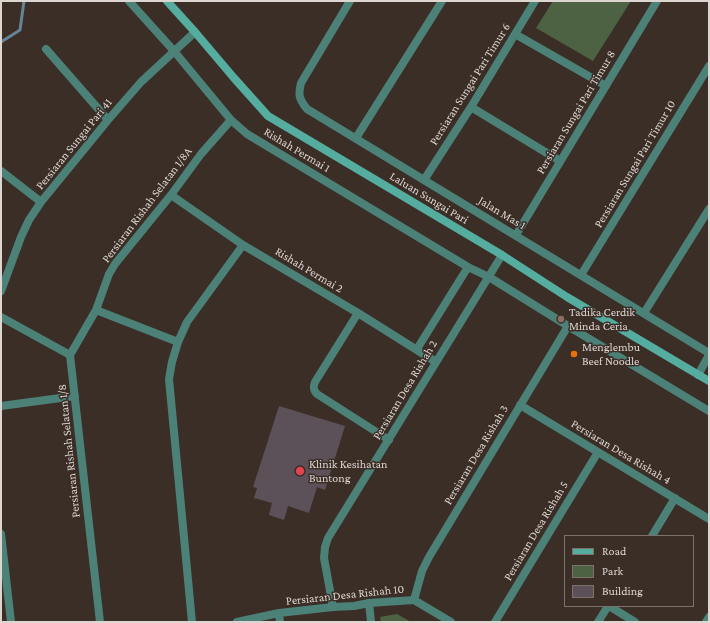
<!DOCTYPE html>
<html>
<head>
<meta charset="utf-8">
<style>
	body { margin:0 }
	#map { position:relative; width:710px; height:623px; overflow:hidden; background:#3b2e27; font-family:"Crimson Pro",serif }
	canvas { display:block }
	.frame { position:absolute; inset:0; border:2px solid #ddd5d0; pointer-events:none }
	.legend { position:absolute; left:564px; top:535px; width:130px; height:72px; box-sizing:border-box; background:#3b2e27; border:1px solid #7c716b; margin:0; padding:5px 7px; list-style:none; font-size:12px; color:#ddd5d0 }
	.legend li { display:flex; align-items:center; gap:8px; height:20px }
	.legend b { width:20px; border:1px solid #7c716b }
</style>
</head>
<body>
<div id="map">
<canvas width="710" height="623"></canvas>
<div class="frame"></div>
<ul class="legend">
<li><b style="height:5px;background:#55ada0"></b>Road</li>
<li><b style="height:11px;background:#4c6242"></b>Park</li>
<li><b style="height:11px;background:#5c5059"></b>Building</li>
</ul>
</div>
<script>
const g = document.querySelector('canvas').getContext('2d');
g.lineJoin = 'round';
function paint(path, color) { g.fillStyle = color; g.fill(path, 'evenodd'); }
function trace(path, color, width, dash) { g.strokeStyle = color; g.lineWidth = width; g.lineCap = dash ? 'butt' : 'round'; g.setLineDash(dash || []); g.stroke(path); }
function drawText(font, color, halo, rows, align = 'center') {
  g.font = font + ' "Crimson Pro",serif'; g.lineWidth = 3; g.setLineDash([]); g.textBaseline = 'middle'; g.strokeStyle = halo; g.fillStyle = color; for (const [text, x, y, turn = 0] of rows) {
    g.save(); g.translate(x, y); g.rotate((+turn || 0) * Math.PI / 180); g.textAlign = isNaN(turn) ? turn : align; if (halo) g.strokeText(text, 0, 0); g.fillText(text, 0, 0); g.restore();
  }
}
paint(new Path2D(`
	M553,1H631L593,61L536,28Z
	M397,614L411,622H381L380,617Z`), '#4c6242');
trace(new Path2D(`
	M1,42L20,30L24,1`), '#658496', 3);
paint(new Path2D(`
	M279,406L345,426L325,490L317,487L309,513L288,506L284,520L269,515L272,503L254,498L257,488L253,487Z`), '#5c5059');
trace(new Path2D(`
	M129,1L174,51L231,120L247,134L468,267L489,277L568,326L709,411
	M350,1L301,83C298,95 299,99 307,109L709,353
	M515,34L606,86
	M46,49L108,120
	M471,107L560,161
	M356,138L442,1
	M1,171L41,202
	M424,180L471,107L535,1
	M171,195L243,245L358,313L436,362
	M516,235L657,1
	M581,275L709,66
	M1,291L21,237L29,220L41,202L108,120L141,82L195,32
	M96,310L178,342
	M358,313L315,382C313,387 313,390 317,394L389,440
	M644,313L709,209
	M1,317L70,355L100,622
	M417,349L468,267
	M70,355L96,310L109,274L115,264L171,195L201,154L231,120
	M698,375L709,355
	M520,405L709,519
	M1,406L75,396
	M1,534L11,622
	M652,536L675,498
	M414,600L422,571L429,557L568,326
	M369,603L371,622
	M609,606L635,622
	M333,607L324,558L325,547L328,538L502,255
	M279,613L280,622
	M192,622L169,379L172,362L178,342L187,322L243,245
	M237,622L279,613L333,607L354,606L369,603L414,600L451,622
	M495,622L598,452
	M598,622L608,606
	M706,622L709,617`), '#4c8178', 8);
trace(new Path2D(`
	M167,1L195,32L234,78L268,116L502,255L567,297L709,381`), '#55ada0', 8);
for (const [x, y, r, color] of [
	[561,319,4,"#8d6e63"],
	[574,354,4,"#e8710a"],
	[300,471,5,"#e0444e"]
]) { const dot = new Path2D(); dot.arc(x, y, r, 0, 2 * Math.PI); g.fillStyle = color; g.fill(dot); trace(dot, '#3b2e27', 1.5); }
drawText('12px', '#ddd5d0', '#3b2e27', [
	["Persiaran Sungai Pari Timur 6",470,84,-58],
	["Persiaran Sungai Pari Timur 8",576,112,-59],
	["Persiaran Sungai Pari 41",74,144,-51],
	["Rishah Permai 1",297,150,31],
	["Persiaran Sungai Pari Timur 10",635,164,-59],
	["Laluan Sungai Pari",429,198,31],
	["Persiaran Rishah Selatan 1/8A",147,205,-53],
	["Jalan Mas 1",502,213,31],
	["Rishah Permai 2",309,270,31],
	["Persiaran Desa Rishah 2",405,390,-59],
	["Persiaran Rishah Selatan 1/8",69,451,-96],
	["Persiaran Desa Rishah 4",621,452,31],
	["Persiaran Desa Rishah 3",476,455,-59],
	["Persiaran Desa Rishah 5",536,531,-59],
	["Persiaran Desa Rishah 10",345,595,-6]
]);
drawText('12px', '#ddd5d0', '#3b2e27', [
	["Tadika Cerdik",569,312],
	["Minda Ceria",569,326],
	["Menglembu",582,347],
	["Beef Noodle",582,361],
	["Klinik Kesihatan",309,464],
	["Buntong",309,478]
], 'left');
</script>
</body>
</html>
